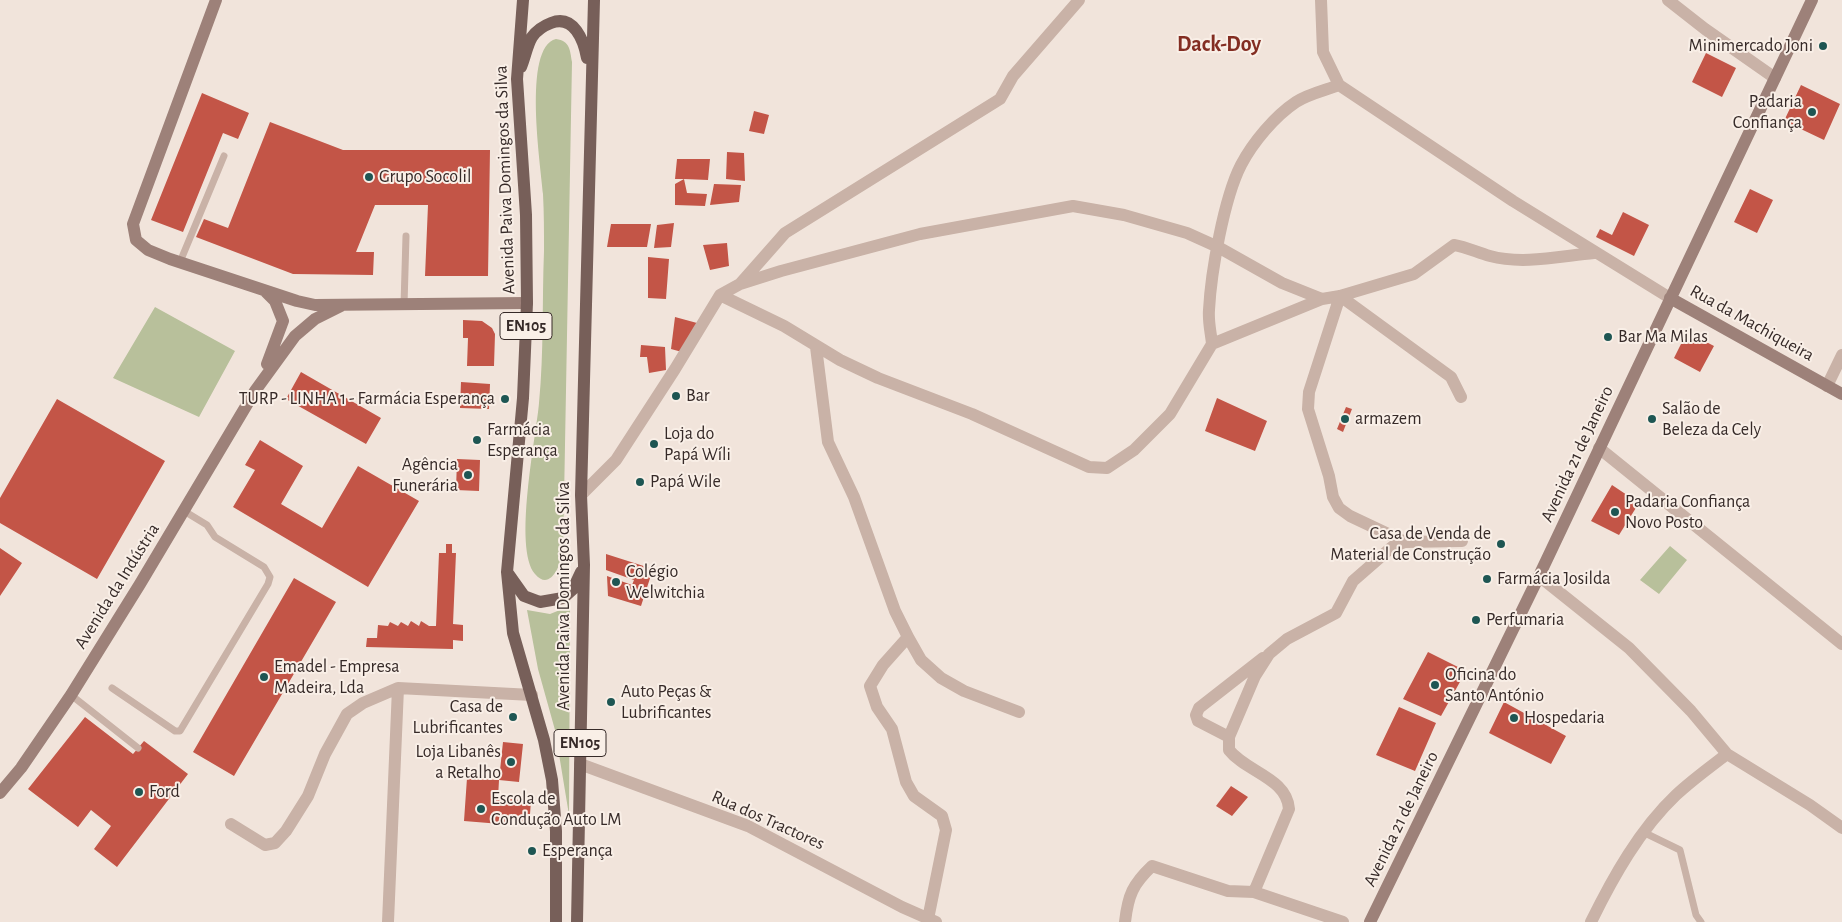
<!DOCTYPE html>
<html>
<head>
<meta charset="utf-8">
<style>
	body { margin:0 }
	canvas { display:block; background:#f1e4db }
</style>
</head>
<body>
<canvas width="1842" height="922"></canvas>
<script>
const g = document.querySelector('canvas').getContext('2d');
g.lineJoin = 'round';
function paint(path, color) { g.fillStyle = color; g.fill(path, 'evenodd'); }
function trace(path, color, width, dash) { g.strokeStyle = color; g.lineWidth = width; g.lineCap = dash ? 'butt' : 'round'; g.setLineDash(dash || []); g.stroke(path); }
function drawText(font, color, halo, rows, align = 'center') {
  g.font = font + ' "Alegreya Sans",sans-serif'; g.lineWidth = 4; g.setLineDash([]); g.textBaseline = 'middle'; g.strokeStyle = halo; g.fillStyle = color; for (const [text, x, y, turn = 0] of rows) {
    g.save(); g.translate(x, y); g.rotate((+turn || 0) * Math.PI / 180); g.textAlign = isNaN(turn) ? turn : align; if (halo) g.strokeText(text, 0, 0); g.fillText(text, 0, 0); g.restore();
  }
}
paint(new Path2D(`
	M556,39C570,41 570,50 572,62L563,554C560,565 550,592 535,574C513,548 536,438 539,403C544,352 542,301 544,251C544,232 544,213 543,194C541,166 522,47 556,39Z
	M155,307L235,351L199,417L113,378Z
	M1670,546L1687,560L1659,594L1640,580Z
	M570,606L569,815L555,730L538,669L527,610L550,614Z`), '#b8c09b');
paint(new Path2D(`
	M1706,53L1736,68L1722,97L1692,82Z
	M1801,85L1840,104L1824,140L1784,121Z
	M202,93L249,113L238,139L223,133L183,232L151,220Z
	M754,111L769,115L764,134L749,131Z
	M270,122L343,150H490L488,276H425L428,205H375L356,252H374L373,275L293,274L196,237L204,219L228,228Z
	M727,152L744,153L745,181L726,179Z
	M677,159H710L708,180L684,179L687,193L707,194L705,206L675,205V184L684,179H675Z
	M714,184L741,185L739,202L710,205Z
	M1750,189L1773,200L1757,233L1734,222Z
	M1623,212L1649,225L1634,256L1596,237L1600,229L1612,235Z
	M674,223L671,247L654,248L657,225Z
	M611,224H651L647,247H607Z
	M727,243L729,266L710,270L703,245Z
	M648,257L669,259L666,299L648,298Z
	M675,317L697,323L682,352L671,349Z
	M463,320L482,321L492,328L495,334L494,366H467L468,338H463Z
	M1687,332L1714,346L1700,372L1674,358Z
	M641,345L665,347L666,370L649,373L647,357H640Z
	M301,372L381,418L366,444L286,399Z
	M461,382L490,384L489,409L460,408Z
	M1217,398L1267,421L1255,451L1205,431Z
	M57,399L165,461L97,579L0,523V498Z
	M1346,407L1352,409L1343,432L1337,429Z
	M260,440L303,466L281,504L322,528L358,466L419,501L368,587L233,507L255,470L245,465Z
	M457,459L480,460L479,491L456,490Z
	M1612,485L1639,503L1619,535L1591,521Z
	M446,544H452V553H456L453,624L463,625V641L453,640V649L366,647L367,638H377L378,625L388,626L390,622L398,626L401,622L408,626L411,621L419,626L421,621L429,626H436L439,553H446Z
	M0,548L22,563L0,596Z
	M606,554L653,569L641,606L608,596L607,576L632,585L634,580L606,570Z
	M294,578L336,602L234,776L193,752Z
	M1428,652L1466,671L1441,716L1403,699Z
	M1504,702L1566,736L1551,764L1489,733Z
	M1399,707L1436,723L1415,771L1376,755Z
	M85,717L133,754L144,741L188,774L117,867L94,849L111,826L91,810L78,827L28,789Z
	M503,742L523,744L519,782L499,780L498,798L531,801L530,814H526L525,826L464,821L467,778L499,780Z
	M1231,786L1248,797L1232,816L1216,806Z`), '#c35547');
trace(new Path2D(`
	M180,262L224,156
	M404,305L406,236
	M112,688L175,731H180L268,584L270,577L264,567L215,537L207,525L184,511
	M71,695L138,748
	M1645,833L1680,850L1696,915L1701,922`), '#c9b2a7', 7);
trace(new Path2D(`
	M1321,0L1323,52L1339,85L1513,201L1670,298
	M1668,0L1705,29L1775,78
	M740,284L785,233L1000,99L1013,76L1079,0
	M720,295L784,326L840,360L878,378L972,414L1089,467L1107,468L1134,450L1170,414L1212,344L1322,299
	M1212,344C1211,333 1208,322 1209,310C1211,272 1224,198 1241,165C1253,142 1275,116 1296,102C1308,94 1326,90 1339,85
	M816,347L828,442L854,497L895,611L908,637L921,660L941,678L964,691L1019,712
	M1827,386L1842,355
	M1599,448L1842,644
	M581,495L616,460L675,369L720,295L740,284L781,271L920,234L1073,206L1124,215L1187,233L1218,247L1282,283L1322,299L1340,296L1414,274L1454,245C1467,247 1478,253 1490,256C1523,265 1561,256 1594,253
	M1405,542L1350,516L1339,508L1333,497L1329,476L1308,409L1309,392L1340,296L1451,377L1461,397
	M1539,576L1629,648L1691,711L1727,754L1810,805L1842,828
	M908,637L883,665L870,686L877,707L892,729L906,782L914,796L942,816L946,830L928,919
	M1229,737L1198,721L1196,715L1199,708L1263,658
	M580,764L748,826L902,907L936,922
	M231,824L265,845L275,843L286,831L308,796L325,754L347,714L363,703L398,688L532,695
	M1254,892L1289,809C1287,778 1246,772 1229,750V737L1255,676L1269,654L1287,639L1336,613L1353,581L1392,547L1405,542L1462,541
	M388,922L398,688
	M1125,922C1128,895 1133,884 1152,866L1228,891L1254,892L1343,922
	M1591,922C1613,877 1640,829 1676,795C1692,780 1710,767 1727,754`), '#c9b2a7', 12);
trace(new Path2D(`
	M216,0L133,224L136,240L148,250L170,259L297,301L315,305L527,303
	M266,292L275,301L283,321L267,364
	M1670,298L1842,394
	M0,793L21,768L71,695L140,584L255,391L295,336L315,319L341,306
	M1370,922L1539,576L1812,0`), '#9d8179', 12);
trace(new Path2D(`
	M523,0L517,79L526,215L527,303L523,398L507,572L513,633L544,740L552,780L556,831V922
	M521,67C525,58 527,45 532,37C537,30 543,26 551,23C574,14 584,41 587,58
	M507,572L524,596L540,602L563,598L573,589L581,572
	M577,922L584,565L581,495L594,0`), '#775f59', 12);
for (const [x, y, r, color] of [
	[1823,46,5,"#1e5653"],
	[1812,112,5,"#1e5653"],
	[369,177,5,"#1e5653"],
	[1608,337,5,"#1e5653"],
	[676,396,5,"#1e5653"],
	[505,399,5,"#1e5653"],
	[1345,419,5,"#1e5653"],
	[1652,419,5,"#1e5653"],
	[477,440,5,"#1e5653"],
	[654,444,5,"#1e5653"],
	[468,475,5,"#1e5653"],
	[640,482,5,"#1e5653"],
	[1615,512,5,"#1e5653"],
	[1501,544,5,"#1e5653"],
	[1487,579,5,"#1e5653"],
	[616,582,5,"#1e5653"],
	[1476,620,5,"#1e5653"],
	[264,677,5,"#1e5653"],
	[1435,685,5,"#1e5653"],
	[611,702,5,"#1e5653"],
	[513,717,5,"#1e5653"],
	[1514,718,5,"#1e5653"],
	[511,762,5,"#1e5653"],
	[139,792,5,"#1e5653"],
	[481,809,5,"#1e5653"],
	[532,851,5,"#1e5653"]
]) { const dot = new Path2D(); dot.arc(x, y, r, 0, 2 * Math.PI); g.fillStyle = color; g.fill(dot); trace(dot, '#f9efe7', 2); }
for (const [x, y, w] of [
	[526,326,52],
	[580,743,52]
]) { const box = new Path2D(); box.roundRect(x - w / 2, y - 13.5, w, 27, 4); g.fillStyle = '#f9efe7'; g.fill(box); trace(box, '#362a28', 1); }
drawText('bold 16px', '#362a28', null, [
	["EN105",526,326],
	["EN105",580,743]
]);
drawText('18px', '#362a28', '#f9efe7', [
	["Minimercado Joni",1813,46,"right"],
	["Padaria",1802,102,"right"],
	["Confiança",1802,123,"right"],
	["Grupo Socolil",379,177],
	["Bar Ma Milas",1618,337],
	["Bar",686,396],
	["TURP - LINHA 1 - Farmácia Esperança",495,399,"right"],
	["Salão de",1662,409],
	["Beleza da Cely",1662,430],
	["armazem",1355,419],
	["Farmácia",487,430],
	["Esperança",487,451],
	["Loja do",664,434],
	["Papá Wíli",664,455],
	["Agência",458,465,"right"],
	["Funerária",458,486,"right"],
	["Papá Wile",650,482],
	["Padaria Confiança",1625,502],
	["Novo Posto",1625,523],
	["Casa de Venda de",1491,534,"right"],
	["Material de Construção",1491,555,"right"],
	["Colégio",626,572],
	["Welwitchia",626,593],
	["Farmácia Josilda",1497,579],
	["Perfumaria",1486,620],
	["Emadel - Empresa",274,667],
	["Madeira, Lda",274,688],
	["Oficina do",1445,675],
	["Santo António",1445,696],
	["Auto Peças &",621,692],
	["Lubrificantes",621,713],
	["Casa de",503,707,"right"],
	["Lubrificantes",503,728,"right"],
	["Hospedaria",1524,718],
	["Loja Libanês",501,752,"right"],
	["a Retalho",501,773,"right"],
	["Ford",149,792],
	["Escola de",491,799],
	["Condução Auto LM",491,820],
	["Esperança",542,851]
], 'left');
drawText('18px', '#362a28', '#f9efe7', [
	["Avenida Paiva Domingos da Silva",505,180,-92],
	["Rua da Machiqueira",1752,323,29],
	["Avenida 21 de Janeiro",1577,454,-65],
	["Avenida da Indústria",117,586,-58],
	["Avenida Paiva Domingos da Silva",564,596,-90],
	["Avenida 21 de Janeiro",1401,819,-64],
	["Rua dos Tractores",768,820,24]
]);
drawText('bold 22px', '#832d22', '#f9efe7', [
	["Dack-Doy",1219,44]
]);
</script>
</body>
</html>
